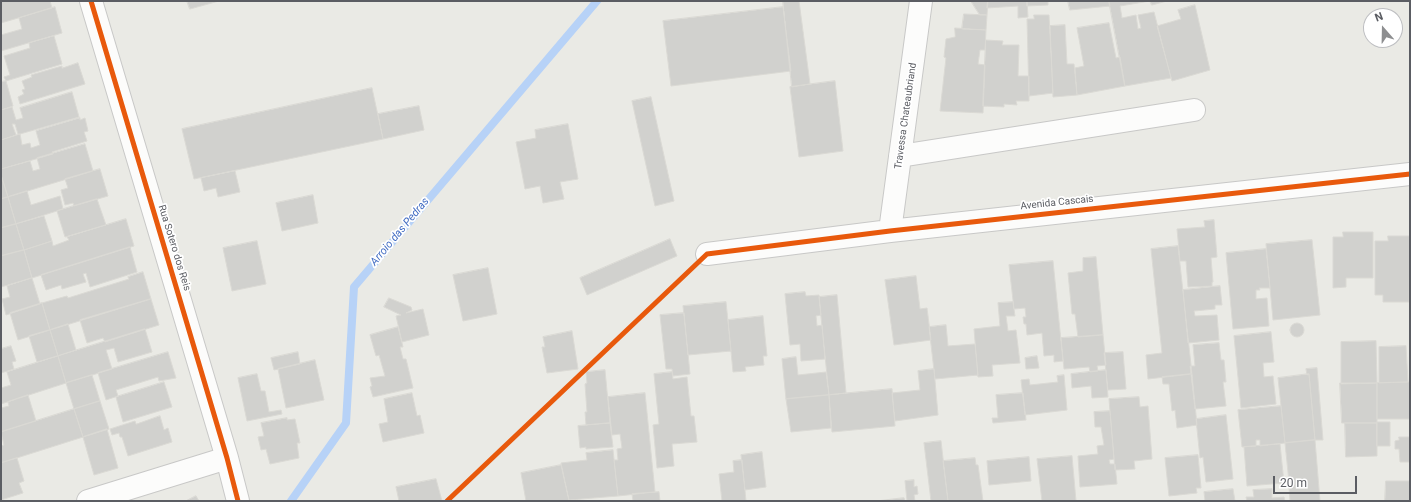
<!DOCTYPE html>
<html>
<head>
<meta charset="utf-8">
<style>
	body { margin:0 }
	#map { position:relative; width:1411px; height:502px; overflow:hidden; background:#eaeae5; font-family:Roboto,sans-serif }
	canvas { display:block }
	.frame { position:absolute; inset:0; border:2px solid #5b5d63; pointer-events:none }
	.north { position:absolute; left:1363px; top:8px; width:40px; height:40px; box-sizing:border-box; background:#fff; border:1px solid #bdbec1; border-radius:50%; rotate:340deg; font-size:11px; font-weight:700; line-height:16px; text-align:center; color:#5b5d63 }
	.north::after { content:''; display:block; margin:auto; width:14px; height:18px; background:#8d8e90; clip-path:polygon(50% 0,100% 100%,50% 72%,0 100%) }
	.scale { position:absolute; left:1273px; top:476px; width:84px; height:18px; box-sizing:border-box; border:2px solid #5b5d63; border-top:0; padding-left:5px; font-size:12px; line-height:14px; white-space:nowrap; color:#5b5d63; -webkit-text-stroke:3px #fff; paint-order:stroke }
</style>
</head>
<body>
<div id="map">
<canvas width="1411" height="502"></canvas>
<div class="frame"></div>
<div class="north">N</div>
<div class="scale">20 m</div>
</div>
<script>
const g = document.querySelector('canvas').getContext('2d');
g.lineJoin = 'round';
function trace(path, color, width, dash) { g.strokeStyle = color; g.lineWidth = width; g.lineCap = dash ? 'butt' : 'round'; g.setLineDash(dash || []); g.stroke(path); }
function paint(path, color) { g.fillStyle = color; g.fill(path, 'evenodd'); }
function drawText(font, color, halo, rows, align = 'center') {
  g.font = font + ' Roboto,sans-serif'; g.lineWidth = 3.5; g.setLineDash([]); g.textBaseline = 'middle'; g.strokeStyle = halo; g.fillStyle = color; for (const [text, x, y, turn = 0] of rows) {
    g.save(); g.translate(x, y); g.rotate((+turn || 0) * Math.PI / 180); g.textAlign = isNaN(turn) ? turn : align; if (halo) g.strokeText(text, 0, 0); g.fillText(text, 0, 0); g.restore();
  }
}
trace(new Path2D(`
	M291,501L346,423L354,287L597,1`), '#b7d2f7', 8);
const building = new Path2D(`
	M1,1H50L52,8L1,23Z
	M187,1H219L190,9Z
	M783,1H799L810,84L792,87Z
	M971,1H988L987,15H980Z
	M988,1H1027L1028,17L1018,18V6L987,8Z
	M1027,1H1048V5L1027,6Z
	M1068,1H1109L1110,6L1070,10Z
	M1109,1H1150L1120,6L1122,18L1136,15L1138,29L1141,28L1138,15L1154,12L1171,78L1125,86Z
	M1150,1H1167L1152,5Z
	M1195,5L1210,70L1172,81L1157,26L1181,19L1178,10Z
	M55,7L62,33L1,51V35L22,29L19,18Z
	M783,7L791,71L671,86L663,21Z
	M964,14L987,15L986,30L962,29Z
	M1034,15H1049L1053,93L1029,96L1027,19H1034Z
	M1109,23L1116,58L1120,57L1125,86L1077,95L1075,68L1084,66L1077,28Z
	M1065,25L1067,64H1074L1077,95L1053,97L1050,26Z
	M955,28L986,30L985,50H980L978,64L985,65L983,113L940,111L946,58L944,57L946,39L955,37Z
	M54,36L62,64L6,81L4,77L10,75L4,56L30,48L29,43Z
	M986,40L1003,41L1002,45H1019L1018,76H1029V101H1016L1017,105L1004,104V107L983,106Z
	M78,63L85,84L20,104L18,97L24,94L22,90L25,89L22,81L32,77L31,75L62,66V68Z
	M6,81L13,106L1,110V82Z
	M835,81L843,151L799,157L790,87Z
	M372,88L383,139L194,179L182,129Z
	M72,92L79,117L20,134H18L15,124H12L16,135L1,140V110L12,107L16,120L23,118L20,108Z
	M651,97L674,201L655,206L632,101Z
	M419,106L424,130L383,139L378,114Z
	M80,118V120L85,118L88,131L84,132L87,141L52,152L53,154L1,169V140L20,134L22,145L30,143L31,148L40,145L36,131Z
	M568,124L578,179L560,182L564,199L543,203L540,186L525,189L516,142L536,138L535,130Z
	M85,144L93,171L8,197L1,175V169L30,161L33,171L40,169L37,158Z
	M100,169L108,196L74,206L73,203L65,205L61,190L68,188L65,179Z
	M235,171L240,192L218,197L216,188L204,191L201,178Z
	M1,175L8,197L1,199Z
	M27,191L31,205L60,196L63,209L16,224L8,197Z
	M313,195L318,223L282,231L276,203Z
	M8,197L16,224L1,228V199Z
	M97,199L106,225L65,237L57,211Z
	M44,216L52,241L24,250L16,224Z
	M126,219L134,246L32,278L24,250L52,241L53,246L69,240L67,237Z
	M1214,220L1217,257L1211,258L1213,282H1212V286L1188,287L1186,261H1180L1177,229L1205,227L1204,221Z
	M16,224L24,250L1,256V228Z
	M1343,232H1373V278H1346V287L1333,288V237H1343Z
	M1388,236H1410L1409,302H1383V295H1375V241H1388Z
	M670,239L677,256L587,295L580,278Z
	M1312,240L1320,315L1273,320L1266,244Z
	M257,241L266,284L232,291L223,248Z
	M1178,246L1192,374L1148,379L1146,355L1162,353L1151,249Z
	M130,247L137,272L90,287L86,273L83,274L86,282L62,289L61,285L46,290L41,275Z
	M1266,249L1270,288H1259L1260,290H1256V299L1267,298L1269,326L1233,329L1226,253Z
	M24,250L32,278L1,287V256Z
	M1096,257L1103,335L1078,337L1075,314H1072L1068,273L1083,271V258Z
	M1053,261L1063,361L1054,362V355L1044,356L1042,333L1027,335L1026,324H1024L1023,317H1026L1025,308L1014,309L1009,265Z
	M488,268L497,314L463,321L453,275Z
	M143,272L151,299L50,330L42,303L67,296L68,298L129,279L128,277Z
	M916,276L920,309L927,308L931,340L894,345L885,280Z
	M32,278L40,304L6,315L2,299L10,297L7,286Z
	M1220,286L1222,305H1215V309L1194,311L1195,316L1217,315L1219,340L1188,343L1183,290Z
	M805,292L806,296L819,295L821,315L816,316L817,326L822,325L825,359L801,361L800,344L790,345L785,294Z
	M837,295L846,393L829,395L819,297Z
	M389,298L411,307L412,310L406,313L423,309L429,335L402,342L396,316L401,315L384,307Z
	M151,299L159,325L105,342L103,338L87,343L80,320Z
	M726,302L731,351L688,355L683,306Z
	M1013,302L1015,316H1006L1008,331L1016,330L1020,363L992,365L993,376L978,377L974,329L1000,326L998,303Z
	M42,303L50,330L18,340L10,313Z
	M684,313L690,374L673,376L672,369H666L660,315Z
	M763,316L767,356H763L764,365L745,367L746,371L733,372L728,320Z
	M1290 330a7 7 0 1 1 14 0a7 7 0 1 1-14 0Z
	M68,324L76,350L58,356L50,330Z
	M946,325L948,346L975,344L978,375L935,379L929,327Z
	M398,327L403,347H400L403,359H406L413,388L373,397L370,387L372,386L370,378L385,376L379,355L376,356L370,335Z
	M145,329L152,352L118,362L114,348L106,350L112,369L66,383L58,356Z
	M50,330L58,356L37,362L29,336Z
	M572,331L578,369L547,373L542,347H545L543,337Z
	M1271,332L1274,362L1263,363L1264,377L1273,376L1276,404L1241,408L1234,336Z
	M1103,335L1106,365L1097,366L1098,371L1090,372L1089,367L1064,369L1061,338Z
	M1376,341L1377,383L1341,384V342Z
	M1219,343L1221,360H1224L1226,382H1223L1226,406L1195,409L1190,366H1195L1193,345Z
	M11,346L16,361L12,362L14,369L1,373V349Z
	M1406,346L1408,382L1379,383V347Z
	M168,352L176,378L159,381L158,377L116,390L118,396L106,400L98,373Z
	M298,352L300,364L274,370L271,358Z
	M1123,352L1126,389L1108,390L1104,353Z
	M58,356L66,383L1,404V388L11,385L7,372Z
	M1037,356L1039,368L1026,369L1025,358Z
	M796,357L798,375L826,372L829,395L786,399L782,359Z
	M315,360L324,400L286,408L278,369Z
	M1317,368L1323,440H1315L1309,374L1307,375L1306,369Z
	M934,369L938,415L895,421L892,393L920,390L918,371Z
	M605,370L610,423L586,425L585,412H587L585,384L587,383L586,372Z
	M1106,370L1108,397L1092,398L1091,386L1072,388L1071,374Z
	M672,372L673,379L687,377L691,416H694L697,442L672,444L674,466L657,468L653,425L659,424L654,374Z
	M257,374L261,391H265L269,412L281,410L282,414L247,421L238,378Z
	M1192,374L1197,425L1177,428L1175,410L1172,411L1169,384H1163L1162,377Z
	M1309,374L1315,440L1285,443L1278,378Z
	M92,375L100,401L74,409L66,383Z
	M1064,375L1067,410L1025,415L1021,380L1029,379L1030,385L1058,382L1057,376Z
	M164,382L172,407L123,422L116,397Z
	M1408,382H1410V419H1377V383Z
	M1340,383H1377V423H1342Z
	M892,389L895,426L832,432L829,395Z
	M412,393L417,416L420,415L424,433L383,442L379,424L388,422L384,399Z
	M645,393L655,492L618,496L614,460H618L617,449L622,448L620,434L612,435L608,397Z
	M1023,393L1026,420L993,423L992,418H998L996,395Z
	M28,395L36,421L1,432V408L9,406L8,402Z
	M829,395L831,428L791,432L786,399Z
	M1139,397L1140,407L1148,406L1152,459L1134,461L1135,469L1115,470L1109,399Z
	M100,401L109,429L83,437L74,409Z
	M1281,406L1285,443L1260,446V440H1256V446L1242,447L1238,410Z
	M74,409L83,437L1,463V446L4,445L1,432Z
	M1110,411L1114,459L1109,460L1110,464H1115L1117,484L1080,487L1078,456L1098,454L1097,446L1104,445L1101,427H1095L1094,412Z
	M1226,415L1233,479L1206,482L1203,457L1200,458L1196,419Z
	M160,416L164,430L168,428L172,442L128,456L122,437H120L119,433L112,435L110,429L135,421L136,424Z
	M287,418V420L295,419L300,443H297L299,458L270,464L266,449L261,450L258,437L264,436L261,423Z
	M1377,422H1390V446H1377Z
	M610,423L613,447L586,449V447L580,448L578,426Z
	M1345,423H1377V456L1346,457Z
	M107,429L118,468L94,475L83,437Z
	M1399,437H1410V462H1400L1399,449H1395V441L1399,440Z
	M1315,440L1320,501H1290L1289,487H1293L1292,482H1289L1285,443Z
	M941,441L948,501H931L924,443Z
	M1280,444L1284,483L1247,486L1244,447Z
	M613,450L618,496L569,500L561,463L587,460L586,453Z
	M762,452L766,487L745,490L741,455Z
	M1198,455L1201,488H1196L1197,493L1169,496L1165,458Z
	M1072,456L1076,501H1042L1037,459Z
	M1029,457L1031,481L989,485L987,461Z
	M17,458L24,481L19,483L23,493L1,500V463Z
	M975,458L976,465H978L983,501H948L943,461Z
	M742,460L746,501H722L719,474L734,472L733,461Z
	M561,465L569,501H526L521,473Z
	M436,479L442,501H399L396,487Z
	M914,480V487L917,486L918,494L914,495L915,501H907L905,481Z
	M1386,481H1410V501H1385Z
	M1233,489L1235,501H1205L1204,492Z
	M1272,489V498L1284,497L1285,501H1247L1246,497H1254L1253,490Z
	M659,492L660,501H633L632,494Z
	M196,496L199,501H186Z
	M904,498L905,501H877Z`);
paint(building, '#d1d1ce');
trace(building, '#dad9d4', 1);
const minor = new Path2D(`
	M91,1L227,458L238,501
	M900,156L1194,110
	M890,231L921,1
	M707,254L890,231L1410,174
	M88,501L227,458`);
trace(minor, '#c8c8c7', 24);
trace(minor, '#fcfcfb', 22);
trace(new Path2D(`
	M91,1L227,458L238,501
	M447,501L707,254L890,231L1410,174`), '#e8590c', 5);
drawText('10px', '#5b5d63', '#fff', [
	["Travessa Chateaubriand",906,116,-82],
	["Avenida Cascais",1057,203,-6],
	["Rua Sotero dos Reis",174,248,73]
]);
drawText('italic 11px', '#436dc3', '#fff', [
	["Arroio das Pedras",400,232,-50]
]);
</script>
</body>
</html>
